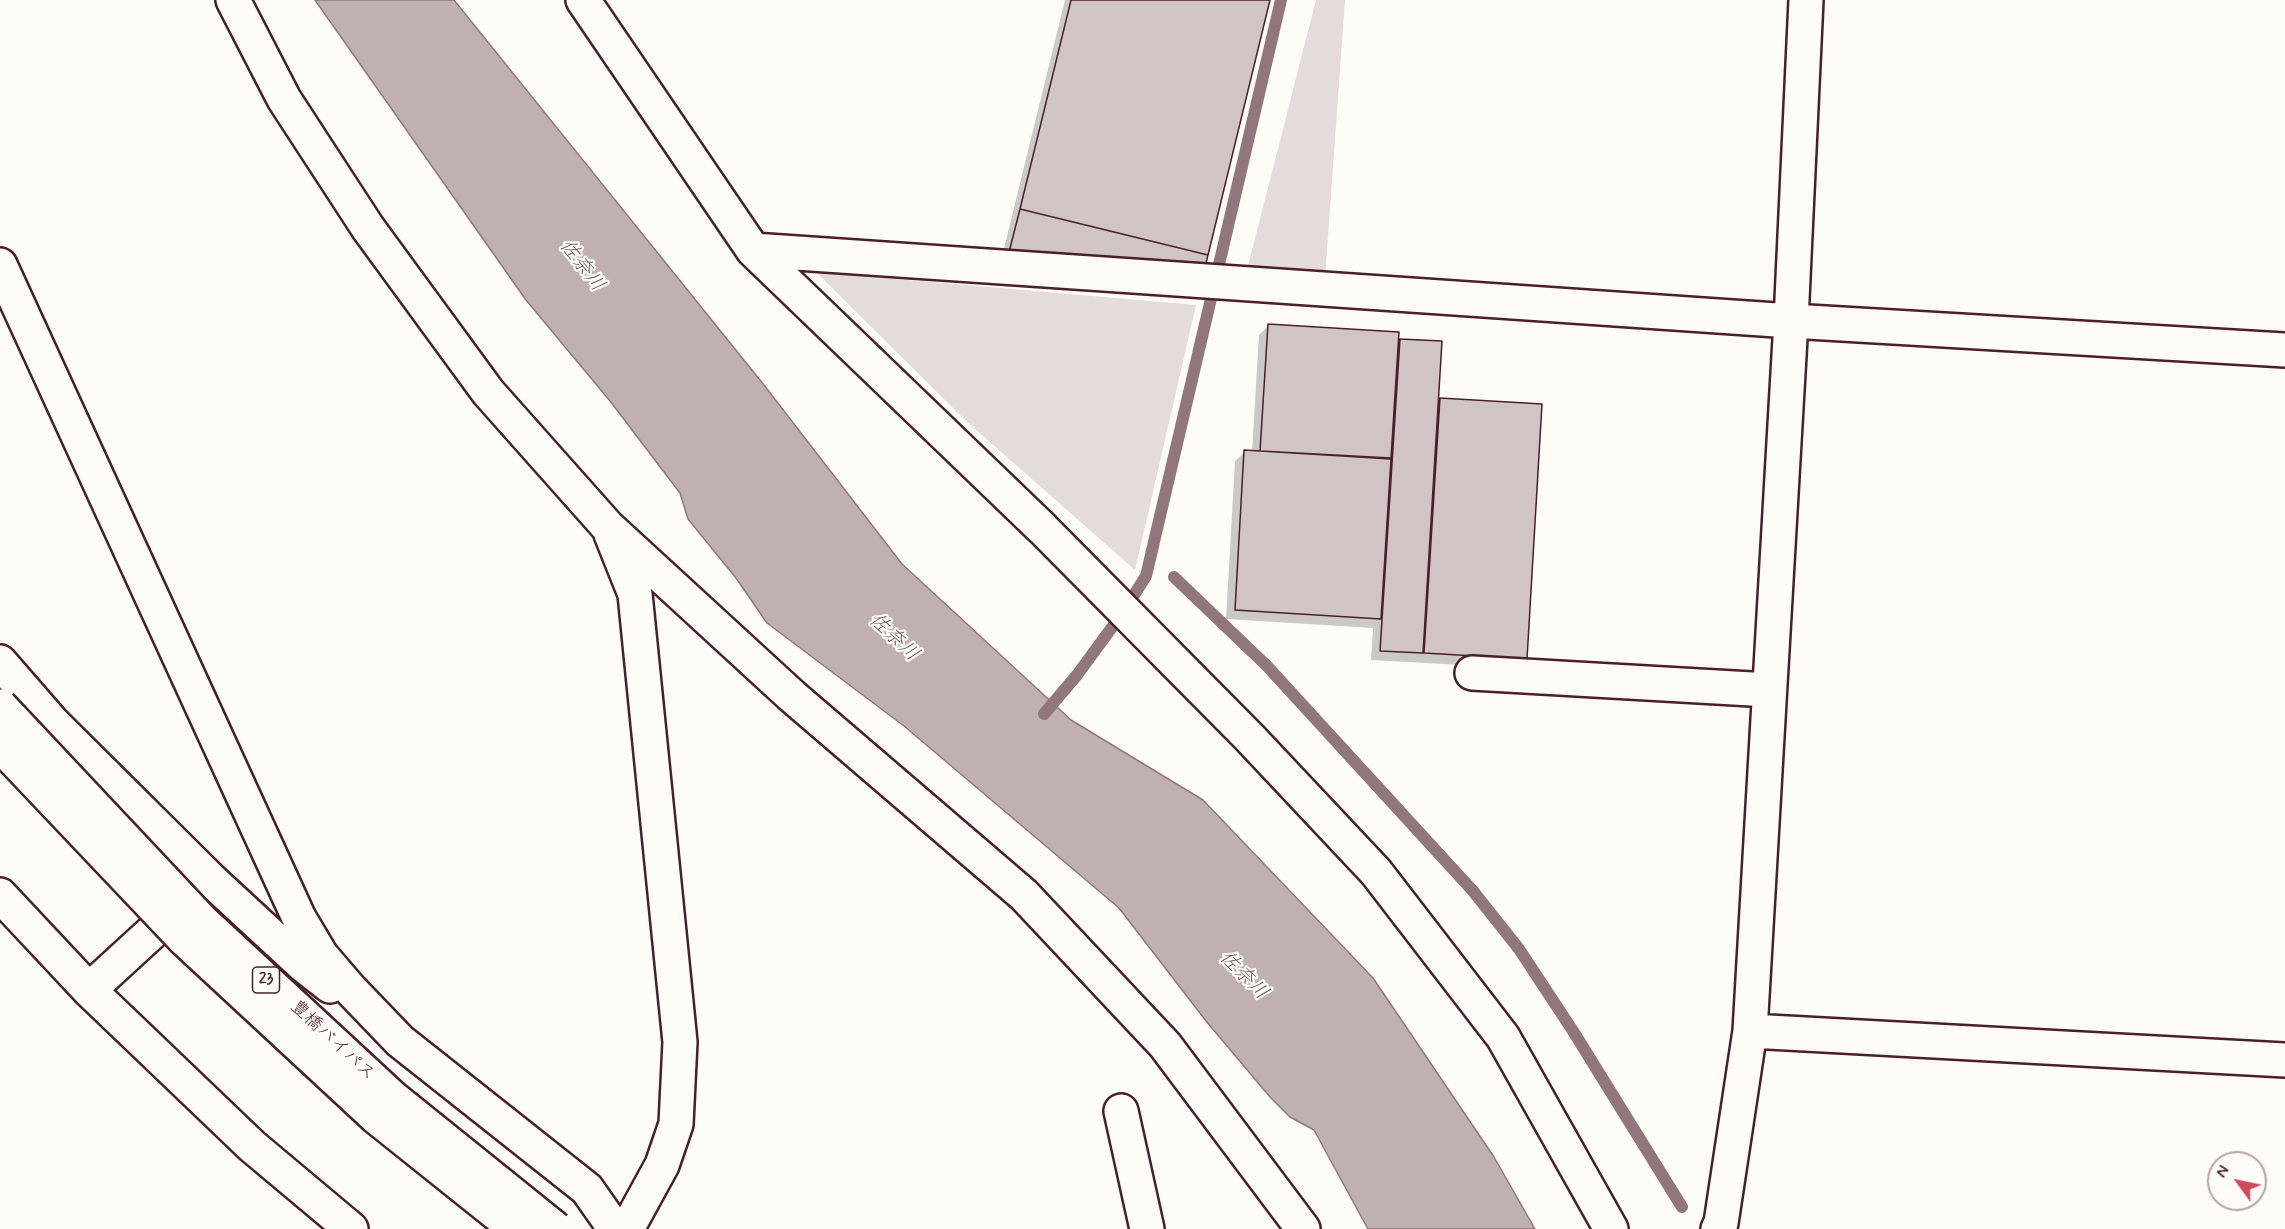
<!DOCTYPE html>
<meta charset="utf-8">
<style>
body{margin:0}
#map{position:relative;width:2285px;height:1229px;overflow:hidden;background:#fdfcf7;font-family:Mynerve,sans-serif}
canvas{display:block}
.north{position:absolute;left:2207px;top:1151px;width:60px;height:60px;box-sizing:border-box;background:#fdfcf7;border:2px solid #b5a4a5;border-radius:50%;rotate:303deg;font-size:16px;font-weight:700;line-height:24px;text-align:center;color:#4a1f2b}
.north::after{content:'';display:block;margin:auto;width:21px;height:27px;background:#d1495b;clip-path:polygon(50% 0,100% 100%,50% 72%,0 100%)}
</style>
<div id="map">
<canvas width="2285" height="1229"></canvas>
<div class="north">N</div>
</div>
<script>
const context = document.querySelector('canvas').getContext('2d');
context.lineJoin = 'round';
function fill(path, color) { context.fillStyle = color; context.fill(path, 'evenodd'); }
const shape = rows => new Path2D(rows.map(r => 'M' + r).join(''));
function strokePath(path, color, width, dash) { context.strokeStyle = color; context.lineWidth = width; context.lineCap = dash ? 'butt' : 'round'; context.setLineDash(dash || []); context.stroke(path); }
function write(font, color, halo, rows, align = 'center') {
  context.font = font + ' Mynerve,"Klee One",sans-serif'; context.lineWidth = 4.5; context.setLineDash([]); context.textBaseline = 'middle'; context.strokeStyle = halo; context.fillStyle = color; for (const [text, x, y, turn = 0] of rows) {
    context.save(); context.translate(x, y); context.rotate((+turn || 0) * Math.PI / 180); context.textAlign = isNaN(turn) ? turn : align; if (halo) context.strokeText(text, 0, 0); context.fillText(text, 0, 0); context.restore();
  }
}
fill(shape([
 [1316,0,1345,0,1325,277,1247,270],
 [816,272,1196,305,1135,570,966,421]
]), '#e3dcda');
const water = shape([
 [315,0,454,0,764,385,902,564,1071,720,1203,800,1373,978,1494,1157,1535,1229,1368,1229,1314,1130,1290,1117,1270,1097,1206,1021,1119,908,904,726,767,623,736,578,688,519,680,493,610,401,526,300,315,0]
]);
fill(water, '#c0b1b1');
strokePath(water, '#91777b', 1.5);
fill(shape([
 [1065,0,1269,0,999,269],
 [1268,326,1397,340,1441,342,1437,403,1441,399,1525,659,1516,668,1371,660,1373,628,1226,619,1235,461,1245,452,1252,452,1259,335]
]), '#0003');
strokePath(shape([
 [1174,577,1267,666,1473,891,1519,949,1573,1031,1682,1207],
 [1044,714,1077,675,1124,611,1146,576,1281,0]
]), '#91777b', 12);
const building = shape([
 [1071,0,1270,0,1208,255,1020,209,1071,0],
 [1020,209,1208,255,1203,275,1007,260,1020,209],
 [1268,324,1399,332,1391,458,1260,451,1268,324],
 [1400,339,1442,341,1423,653,1380,651,1400,339],
 [1440,398,1542,404,1527,659,1424,653,1440,398],
 [1244,450,1391,459,1381,619,1235,610,1244,450]
]);
fill(building, '#d0c5c4');
strokePath(building, '#4a1f2b', 1.5);
const minor = shape([
 [233,0,284,99,368,228,488,392,608,527,792,696,1024,895,1165,1045,1303,1229],
 [583,0,753,250,1043,529,1250,738,1376,872,1503,1037,1611,1229],
 [753,250,1791,321,2285,350],
 [0,265,299,918,321,955,351,990,400,1041,587,1189,615,1229],
 [611,534,635,594,680,1042,676,1124,662,1165,627,1229],
 [0,662,53,723,210,879,302,964,330,986],
 [1472,673,1769,690],
 [0,895,89,990,186,901],
 [89,990,252,1146,351,1229],
 [1750,1031,2285,1060],
 [1121,1111,1147,1229],
 [1718,1229,1721,1223,1750,1031,1791,321,1806,0]
]);
strokePath(minor, '#4a1f2b', 38);
strokePath(minor, '#fdfcf7', 33);
const trunkBridge = shape([
 [0,706,202,921,392,1097,556,1229],
 [0,745,184,939,376,1117,516,1229]
]);
strokePath(trunkBridge, '#4a1f2b', 38, []);
strokePath(trunkBridge, '#fdfcf7', 33);
for (const [x, y, w] of [
 [266,980,27]
]) { const box = new Path2D(); box.roundRect(x - w / 2, y - 13, w, 26, 4.5); context.fillStyle = '#fdfcf7'; context.fill(box); strokePath(box, '#4a1f2b', 1.5); }
write('bold 16px', '#4a1f2b', null, [
 ["23",266,980]
]);
write('18px', '#4a1f2b', '#fdfcf7', [
 ["豊橋バイパス",332,1041,43]
]);
write('italic 20px', '#73525a', '#fdfcf7', [
 ["佐奈川",581,266,52],
 ["佐奈川",893,638,43],
 ["佐奈川",1243,976,45]
]);
</script>
